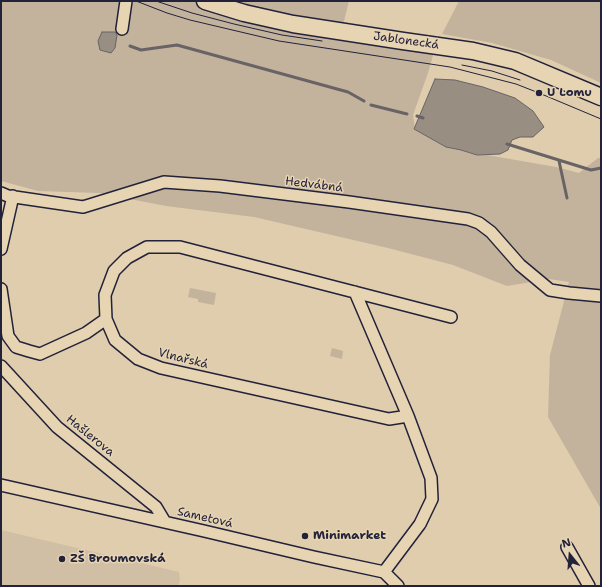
<!DOCTYPE html>
<meta charset="utf-8">
<style>
body{margin:0}
#map{position:relative;width:602px;height:587px;overflow:hidden;background:#dfcdad;font-family:"Shantell Sans",sans-serif}
canvas{display:block}
.frame{position:absolute;inset:0;border:2px solid #22223b;pointer-events:none}
.north{position:absolute;left:550px;top:535px;width:40px;height:40px;-webkit-text-stroke:3px #e7d4b2;paint-order:stroke;rotate:343deg;font-size:11px;font-weight:700;line-height:16px;text-align:center;color:#22223b}
.north::after{content:'';display:block;margin:auto;width:14px;height:18px;background:#22223b;clip-path:polygon(50% 0,100% 100%,50% 72%,0 100%)}
</style>
<div id="map">
<canvas width="602" height="587"></canvas>
<div class="frame"></div>
<div class="north">N</div>
</div>
<script>
const context = document.querySelector('canvas').getContext('2d');
context.lineJoin = 'round';
function fill(path, color) { context.fillStyle = color; context.fill(path, 'evenodd'); }
const shape = rows => new Path2D(rows.map(r => 'M' + r).join(''));
function strokePath(path, color, width, dash) { context.strokeStyle = color; context.lineWidth = width; context.lineCap = dash ? 'butt' : 'round'; context.setLineDash(dash || []); context.stroke(path); }
function write(font, color, halo, rows, align = 'center') {
  context.font = font + ' "Shantell Sans",sans-serif'; context.lineWidth = 3; context.setLineDash([]); context.textBaseline = 'middle'; context.strokeStyle = halo; context.fillStyle = color; for (const [text, x, y, turn = 0] of rows) {
    context.save(); context.translate(x, y); context.rotate((+turn || 0) * Math.PI / 180); context.textAlign = isNaN(turn) ? turn : align; if (halo) context.strokeText(text, 0, 0); context.fillText(text, 0, 0); context.restore();
  }
}
fill(shape([
 [1,530,179,572,180,580,178,586,1,586]
]), '#d0bfa4');
fill(shape([
 [1,1,349,1,343,25,391,33,438,37,428,73,413,115,415,129,446,147,461,150,477,155,487,155,556,167,579,173,598,158,601,158,601,509,548,417,550,355,569,282,549,279,507,286,453,265,388,248,254,217,166,206,99,193,38,191,1,181],
 [459,1,601,1,601,83,551,60,492,43,442,34],
 [190,288,216,293,214,305,198,302,198,299,188,297],
 [332,348,343,351,342,359,330,356]
]), '#c3b39d');
const water = shape([
 [102,32,115,32,117,35,115,48,111,53,100,50,98,41,102,32],
 [435,79,455,80,483,87,515,98,533,111,544,127,533,137,520,137,512,140,508,150,500,154,477,155,461,150,446,147,414,129,435,79]
]);
fill(water, '#998e82');
strokePath(water, '#696366', 1);
strokePath(shape([
 [130,46,141,50,177,45,348,92,364,101],
 [371,105,407,114],
 [417,116,423,118],
 [507,144,591,170,601,168],
 [559,161,567,198]
]), '#696366', 3);
const minor = shape([
 [122,29,126,1],
 [1,193,8,196,83,207,164,182,220,186,349,202,468,219,479,223,491,232,520,265,550,290,569,293,601,296],
 [1,249,13,196],
 [1,289,8,336,16,347,29,351,40,354,86,333,106,319],
 [355,292,408,416,431,478,432,499,420,524,384,572],
 [1,366,57,427,156,507,165,522],
 [408,416,389,419,161,368,138,359,115,340,106,319,105,295,114,271,127,258,147,247,180,247,451,317],
 [1,485,204,531,314,557,384,572,398,586],
 [567,547,589,586]
]);
const secondary = shape([
 [205,1,244,13,293,24,403,41,473,51,515,61,601,97]
]);
strokePath(minor, '#22223b', 14);
strokePath(secondary, '#22223b', 19);
strokePath(minor, '#e7d4b2', 11);
strokePath(secondary, '#e7d4b2', 16);
strokePath(shape([
 [136,1,167,13,190,20,279,41,450,67,516,84,539,93,601,119],
 [156,1,192,13,234,24,282,35,322,41],
 [462,65,492,71,520,80]
]), '#22223b', 1);
for (const [x, y, r, color] of [
 [539,93,4,"#22223b"],
 [305,536,4,"#22223b"],
 [62,559,4,"#22223b"]
]) { const dot = new Path2D(); dot.arc(x, y, r, 0, 2 * Math.PI); context.fillStyle = color; context.fill(dot); strokePath(dot, '#e7d4b2', 1.5); }
write('12px', '#22223b', '#e7d4b2', [
 ["Jablonecká",406,41,8],
 ["Hedvábná",314,185,7],
 ["Vlnařská",183,359,14],
 ["Hašlerova",90,436,39],
 ["Sametová",205,518,13]
]);
write('bold 12px', '#22223b', '#e7d4b2', [
 ["U Lomu",547,93],
 ["Minimarket",313,536],
 ["ZŠ Broumovská",70,559]
], 'left');
</script>
